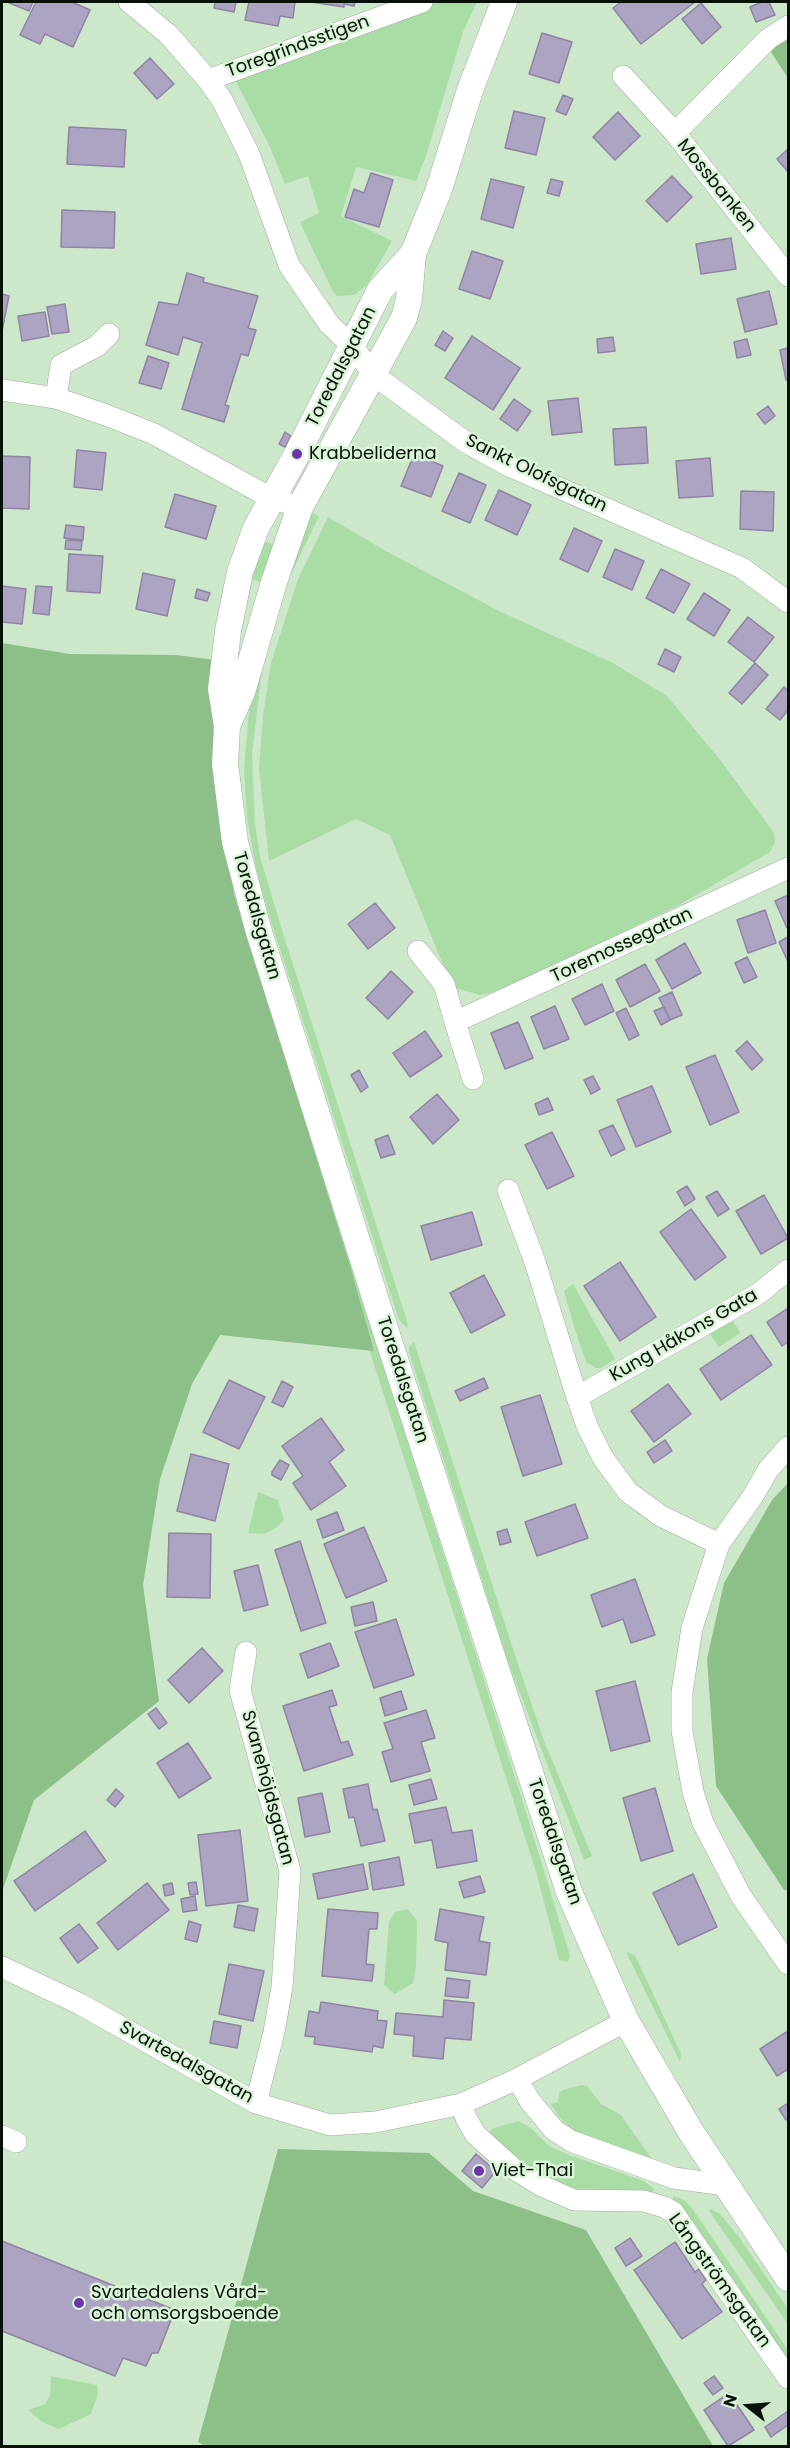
<!DOCTYPE html>
<meta charset="utf-8">
<style>
body{margin:0}
#map{position:relative;width:790px;height:2448px;overflow:hidden;background:#cde7cb;font-family:Poppins,sans-serif}
canvas{display:block}
.frame{position:absolute;inset:0;border:3px solid #081107;pointer-events:none}
.north{position:absolute;left:718px;top:2376px;width:60px;height:60px;-webkit-text-stroke:4px #daf5d8;paint-order:stroke;rotate:287deg;font-size:16px;font-weight:700;line-height:24px;text-align:center;color:#081107}
.north::after{content:'';display:block;margin:auto;width:21px;height:27px;background:#081107;clip-path:polygon(50% 0,100% 100%,50% 72%,0 100%)}
</style>
<div id="map">
<canvas width="790" height="2448"></canvas>
<div class="frame"></div>
<div class="north">N</div>
</div>
<script>
const context = document.querySelector('canvas').getContext('2d');
context.lineJoin = 'round';
function fill(path, color) { context.fillStyle = color; context.fill(path, 'evenodd'); }
const shape = rows => new Path2D(rows.map(r => 'M' + r).join(''));
function strokePath(path, color, width, dash) { context.strokeStyle = color; context.lineWidth = width; context.lineCap = dash ? 'butt' : 'round'; context.setLineDash(dash || []); context.stroke(path); }
function write(font, color, halo, rows, align = 'center') {
  context.font = font + ' Poppins,sans-serif'; context.lineWidth = 5; context.setLineDash([]); context.textBaseline = 'middle'; context.strokeStyle = halo; context.fillStyle = color; for (const [text, x, y, turn = 0] of rows) {
    context.save(); context.translate(x, y); context.rotate((+turn || 0) * Math.PI / 180); context.textAlign = isNaN(turn) ? turn : align; if (halo) context.strokeText(text, 0, 0); context.fillText(text, 0, 0); context.restore();
  }
}
fill(shape([
 [437,2,477,2,463,32,426,156,416,181,356,167,341,216,392,241,367,285,354,295,337,296,332,290,300,222,319,213,308,176,285,184,269,145,235,80],
 [307,510,319,516,283,591,264,654,252,755,255,824,260,857,283,933,408,1324,407,1328,399,1320,268,912,256,868,247,818,244,769,251,688],
 [328,517,386,551,499,611,613,663,667,696,721,761,774,833,775,842,770,852,679,905,502,990,481,995,458,989,448,977,390,835,356,819,269,861,259,768,263,715,271,663,298,579],
 [262,542,267,542,275,546,261,582,259,582,251,578],
 [239,914,522,1799,570,1956,568,1962,559,1960,558,1956,537,1875,349,1286],
 [573,1284,615,1359,601,1368,596,1368,586,1362,576,1333,564,1291],
 [732,1319,740,1333,719,1347,710,1334],
 [414,1342,516,1658,544,1741,592,1856,584,1860,508,1662,409,1352,409,1347],
 [258,1492,278,1500,284,1520,276,1528,264,1534,248,1533],
 [408,1909,417,1920,416,1967,413,1983,395,1994,384,1985,389,1922,395,1912],
 [626,1952,635,1955,681,2054,680,2062],
 [581,2085,587,2086,601,2104,621,2115,654,2162,574,2132,560,2118,551,2104,558,2102,559,2093,563,2090],
 [518,2121,531,2128,549,2146,569,2155,644,2181,655,2189,652,2193,577,2191,539,2176,501,2147,490,2133,491,2129],
 [674,2196,684,2200,692,2208,788,2350,788,2363,671,2202],
 [711,2209,720,2214,739,2237,788,2309,788,2324,709,2211],
 [51,2376,97,2385,98,2394,91,2414,59,2429,42,2422,28,2410,45,2404,50,2395]
]), '#aadda6');
fill(shape([
 [788,40,788,78,769,49],
 [2,643,70,654,176,655,216,660,213,722,221,808,234,894,350,1266,374,1351,220,1335,192,1384,160,1479,143,1585,159,1701,34,1800,2,1892],
 [788,1483,788,1890,784,1890,716,1786,707,1659,724,1583,772,1500],
 [278,2149,429,2153,473,2191,586,2230,713,2446,205,2446,198,2442]
]), '#8cc088');
const building = shape([
 [7,2,33,2,29,11,7,2],
 [36,2,72,2,90,10,73,47,45,34,40,44,20,35,36,2],
 [215,2,236,2,234,12,214,8,215,2],
 [249,2,295,2,293,18,280,16,278,26,245,20,249,2],
 [311,2,355,2,354,6,344,4,344,7,311,2],
 [621,2,695,2,641,44,613,8,621,2],
 [762,2,769,2,775,15,756,22,750,7,762,2],
 [701,3,721,27,702,44,682,19,701,3],
 [542,33,572,42,559,83,529,74,542,33],
 [150,58,174,84,157,99,134,73,150,58],
 [563,95,573,99,566,115,556,111,563,95],
 [514,111,545,118,536,155,505,148,514,111],
 [618,112,640,136,615,160,593,137,618,112],
 [69,127,126,130,124,167,67,164,69,127],
 [788,149,788,172,777,159,788,149],
 [371,173,393,180,379,227,345,217,354,189,364,193,371,173],
 [672,176,692,197,667,222,646,201,672,176],
 [491,179,524,187,513,228,481,219,491,179],
 [551,179,563,182,559,196,547,193,551,179],
 [62,210,115,212,114,248,61,247,62,210],
 [731,238,736,269,701,274,696,244,731,238],
 [472,251,503,261,490,299,459,289,472,251],
 [187,273,204,278,203,282,258,296,248,328,256,330,248,356,241,354,225,405,229,406,224,422,182,409,202,343,183,337,178,355,146,345,159,302,178,305,187,273],
 [769,291,777,324,745,332,737,299,769,291],
 [2,294,9,296,2,331,2,294],
 [65,304,69,332,52,334,47,307,65,304],
 [45,312,49,336,22,341,18,316,45,312],
 [443,331,453,338,445,351,435,345,443,331],
 [472,336,520,368,493,410,445,378,472,336],
 [613,337,615,351,598,353,597,339,613,337],
 [747,339,751,355,737,358,734,342,747,339],
 [788,348,788,380,786,380,780,350,788,348],
 [148,356,169,363,161,389,139,383,148,356],
 [578,398,582,432,552,435,548,401,578,398],
 [514,399,531,411,517,431,500,419,514,399],
 [768,406,775,416,765,424,757,414,768,406],
 [646,427,648,463,615,465,613,429,646,427],
 [285,432,291,436,285,447,279,444,285,432],
 [77,450,106,453,102,490,74,487,77,450],
 [414,454,443,466,431,497,401,486,414,454],
 [2,456,30,457,29,509,2,508,2,456],
 [710,458,713,496,679,498,676,461,710,458],
 [459,473,486,485,470,523,442,511,459,473],
 [499,490,531,505,517,535,485,520,499,490],
 [741,491,774,492,773,531,740,529,741,491],
 [175,494,216,506,206,539,165,527,175,494],
 [66,525,84,527,83,540,64,538,66,525],
 [574,528,602,541,588,572,560,559,574,528],
 [66,540,82,541,81,550,65,549,66,540],
 [615,549,644,561,632,590,603,577,615,549],
 [69,554,103,556,100,593,67,591,69,554],
 [661,569,690,584,674,613,646,598,661,569],
 [143,573,175,580,167,616,136,609,143,573],
 [2,586,26,589,22,624,2,622,2,586],
 [36,586,52,587,49,615,33,613,36,586],
 [197,589,210,593,207,601,195,598,197,589],
 [704,593,730,610,714,636,687,619,704,593],
 [748,617,774,637,754,662,728,642,748,617],
 [665,649,681,657,674,672,658,664,665,649],
 [755,663,768,675,742,704,729,693,755,663],
 [784,687,788,691,788,710,780,720,766,709,784,687],
 [788,895,788,927,787,928,775,901,788,895],
 [375,903,395,928,368,949,348,924,375,903],
 [765,910,776,943,748,953,737,920,765,910],
 [788,937,788,962,779,942,788,937],
 [685,943,701,973,672,989,656,960,685,943],
 [747,957,757,977,744,983,735,963,747,957],
 [645,964,660,991,630,1007,616,980,645,964],
 [391,971,413,992,388,1019,366,998,391,971],
 [602,984,614,1011,585,1025,572,999,602,984],
 [672,992,682,1015,670,1020,659,998,672,992],
 [555,1006,569,1039,544,1049,531,1017,555,1006],
 [664,1007,670,1020,661,1025,654,1011,664,1007],
 [626,1008,639,1035,629,1040,616,1013,626,1008],
 [518,1022,533,1058,505,1069,491,1033,518,1022],
 [425,1031,442,1056,410,1077,393,1053,425,1031],
 [747,1041,763,1060,752,1070,736,1051,747,1041],
 [715,1055,739,1112,710,1125,686,1067,715,1055],
 [359,1070,368,1087,361,1092,351,1075,359,1070],
 [593,1076,600,1089,591,1094,584,1080,593,1076],
 [652,1086,671,1132,636,1147,617,1100,652,1086],
 [437,1094,459,1120,433,1144,410,1117,437,1094],
 [548,1098,553,1110,539,1115,535,1104,548,1098],
 [613,1125,625,1149,611,1156,599,1131,613,1125],
 [552,1132,574,1176,547,1189,525,1145,552,1132],
 [388,1135,395,1154,381,1158,375,1140,388,1135],
 [687,1186,695,1199,685,1206,677,1192,687,1186],
 [717,1191,729,1209,718,1216,706,1197,717,1191],
 [764,1195,788,1238,761,1254,736,1211,764,1195],
 [691,1209,726,1257,695,1280,660,1232,691,1209],
 [472,1212,482,1245,431,1260,421,1226,472,1212],
 [620,1262,656,1317,620,1341,584,1286,620,1262],
 [484,1275,505,1315,471,1333,450,1293,484,1275],
 [788,1308,788,1342,782,1346,767,1322,788,1308],
 [751,1335,772,1365,721,1400,700,1369,751,1335],
 [484,1378,488,1388,460,1401,455,1391,484,1378],
 [229,1380,265,1397,239,1449,203,1432,229,1380],
 [282,1381,293,1387,283,1407,272,1402,282,1381],
 [668,1384,691,1414,654,1442,631,1411,668,1384],
 [540,1395,562,1464,523,1476,501,1407,540,1395],
 [321,1418,344,1450,329,1462,346,1486,311,1510,293,1483,303,1476,282,1446,321,1418],
 [665,1440,672,1451,654,1463,647,1452,665,1440],
 [191,1454,229,1464,215,1521,177,1511,191,1454],
 [280,1460,289,1465,281,1480,272,1475,272,1472,280,1460],
 [575,1504,588,1538,537,1556,525,1522,575,1504],
 [337,1512,344,1530,323,1538,317,1520,337,1512],
 [364,1527,387,1581,346,1598,324,1544,364,1527],
 [507,1529,511,1542,500,1545,497,1532,507,1529],
 [169,1533,211,1534,210,1598,167,1597,169,1533],
 [300,1541,326,1623,301,1631,275,1550,300,1541],
 [258,1565,268,1605,244,1611,234,1571,258,1565],
 [635,1579,655,1635,631,1643,623,1619,602,1627,591,1595,635,1579],
 [373,1602,377,1621,355,1626,351,1607,373,1602],
 [396,1619,414,1675,374,1688,355,1632,396,1619],
 [330,1643,339,1666,308,1678,300,1654,330,1643],
 [202,1648,223,1671,189,1703,168,1680,202,1648],
 [635,1681,650,1741,611,1751,596,1691,635,1681],
 [332,1690,337,1705,329,1707,341,1743,348,1741,353,1755,304,1771,283,1706,332,1690],
 [401,1691,407,1709,385,1716,380,1698,401,1691],
 [156,1708,167,1723,159,1729,148,1714,156,1708],
 [426,1710,435,1738,421,1742,430,1771,391,1782,382,1752,393,1749,384,1723,426,1710],
 [188,1743,211,1778,179,1798,157,1763,188,1743],
 [431,1779,437,1799,414,1805,409,1785,431,1779],
 [368,1784,373,1810,377,1809,385,1841,361,1846,354,1817,349,1818,343,1789,368,1784],
 [655,1788,673,1851,641,1861,623,1798,655,1788],
 [116,1789,124,1796,115,1807,107,1800,116,1789],
 [322,1793,330,1832,305,1837,298,1798,322,1793],
 [446,1807,452,1833,472,1830,477,1861,437,1868,432,1840,415,1843,409,1814,446,1807],
 [240,1830,248,1901,206,1906,198,1835,240,1830],
 [85,1831,106,1861,35,1911,14,1881,85,1831],
 [399,1857,404,1885,373,1890,369,1863,399,1857],
 [363,1864,368,1889,318,1899,313,1874,363,1864],
 [693,1874,717,1927,678,1945,653,1893,693,1874],
 [480,1876,485,1892,464,1898,459,1882,480,1876],
 [196,1882,198,1894,190,1895,188,1883,196,1882],
 [147,1883,169,1910,118,1950,97,1923,147,1883],
 [172,1883,174,1894,165,1896,163,1885,172,1883],
 [195,1896,197,1910,183,1912,181,1899,195,1896],
 [238,1905,258,1909,254,1931,234,1927,238,1905],
 [328,1909,378,1913,377,1929,369,1929,366,1964,374,1965,372,1981,322,1976,328,1909],
 [440,1909,484,1917,479,1941,490,1943,486,1975,445,1970,448,1943,435,1940,440,1909],
 [189,1921,201,1925,197,1942,185,1939,189,1921],
 [79,1924,98,1948,78,1963,60,1938,79,1924],
 [229,1964,264,1971,253,2021,219,2014,229,1964],
 [447,1978,470,1981,468,1998,445,1996,447,1978],
 [444,2000,474,2003,471,2040,445,2038,443,2059,413,2056,414,2036,394,2034,396,2013,443,2017,444,2000],
 [321,2002,378,2011,377,2020,387,2021,383,2048,373,2046,372,2052,314,2044,315,2037,305,2036,309,2011,319,2013,321,2002],
 [214,2021,241,2026,237,2048,210,2043,214,2021],
 [788,2031,788,2069,777,2076,760,2049,788,2031],
 [788,2103,788,2119,786,2120,779,2109,788,2103],
 [476,2154,496,2171,482,2188,462,2171,476,2154],
 [630,2238,642,2256,626,2266,615,2248,630,2238],
 [2,2241,175,2310,158,2353,152,2353,146,2366,123,2358,115,2376,2,2331,2,2241],
 [675,2242,695,2272,699,2269,706,2280,702,2284,722,2312,682,2339,634,2270,675,2242],
 [714,2376,723,2388,713,2395,704,2383,714,2376],
 [729,2393,754,2430,728,2446,704,2410,729,2393],
 [788,2411,788,2425,771,2437,765,2427,788,2411]
]);
fill(building, '#ada3c2');
strokePath(building, '#8f84a3', 1.5);
const minor = shape([
 [129,2,169,35,208,80,222,100,249,154,289,265,329,324,353,347,374,375,464,441,509,466,742,568,788,602],
 [788,26,768,39,675,133,788,276],
 [623,76,675,133],
 [208,80,422,2],
 [2,390,56,398,106,415,154,434,271,498,300,507],
 [56,398,61,365,97,346,109,334],
 [418,951,444,984,455,1022,788,868],
 [455,1022,473,1079],
 [508,1190,535,1262,575,1391,587,1426,603,1458,628,1492,661,1516,719,1544],
 [577,1397,758,1294,788,1270],
 [788,1447,768,1470,753,1496,719,1544,692,1628,682,1692,682,1731,693,1792,703,1823,741,1896,788,1964],
 [246,1652,240,1690,290,1871,282,1987,274,2032,256,2103],
 [2,1967,80,2004,256,2103,330,2125,376,2122,461,2104,517,2079,626,2021],
 [517,2079,530,2101,554,2130,571,2141,674,2178,726,2185],
 [461,2104,466,2118,475,2134,514,2169,542,2186,574,2200,644,2201,664,2207,673,2212,788,2378],
 [2,2136,16,2142]
]);
const tertiary = shape([
 [413,254,380,290,297,454,256,528,240,572,228,631,221,689,227,726,225,764,235,842,258,929,386,1332,569,1892,626,2021,691,2132,788,2278],
 [227,726,242,692,274,582,300,507,404,318,409,299,413,254,438,192,470,90,504,2]
]);
strokePath(minor, '#98b196', 22);
strokePath(tertiary, '#98b196', 27);
strokePath(minor, '#fff', 21);
strokePath(tertiary, '#fff', 26);
for (const [x, y, r, color] of [
 [297,454,6,"#6c35ac"],
 [479,2171,6,"#6c35ac"],
 [79,2303,6,"#6c35ac"]
]) { const dot = new Path2D(); dot.arc(x, y, r, 0, 2 * Math.PI); context.fillStyle = color; context.fill(dot); strokePath(dot, '#daf5d8', 2); }
write('18px', '#081107', '#daf5d8', [
 ["Toregrindsstigen",298,47,-20],
 ["Mossbanken",716,186,51],
 ["Toredalsgatan",342,367,-63],
 ["Sankt Olofsgatan",536,474,26],
 ["Toredalsgatan",256,916,74],
 ["Toremossegatan",622,946,-25],
 ["Kung Håkons Gata",684,1336,-30],
 ["Toredalsgatan",402,1380,72],
 ["Svanehöjdsgatan",267,1788,75],
 ["Toredalsgatan",554,1842,71],
 ["Svartedalsgatan",186,2063,29],
 ["Långströmsgatan",719,2281,54]
]);
write('18px', '#081107', '#daf5d8', [
 ["Krabbeliderna",309,454],
 ["Viet-Thai",491,2171],
 ["Svartedalens Vård-",91,2293],
 ["och omsorgsboende",91,2314]
], 'left');
</script>
